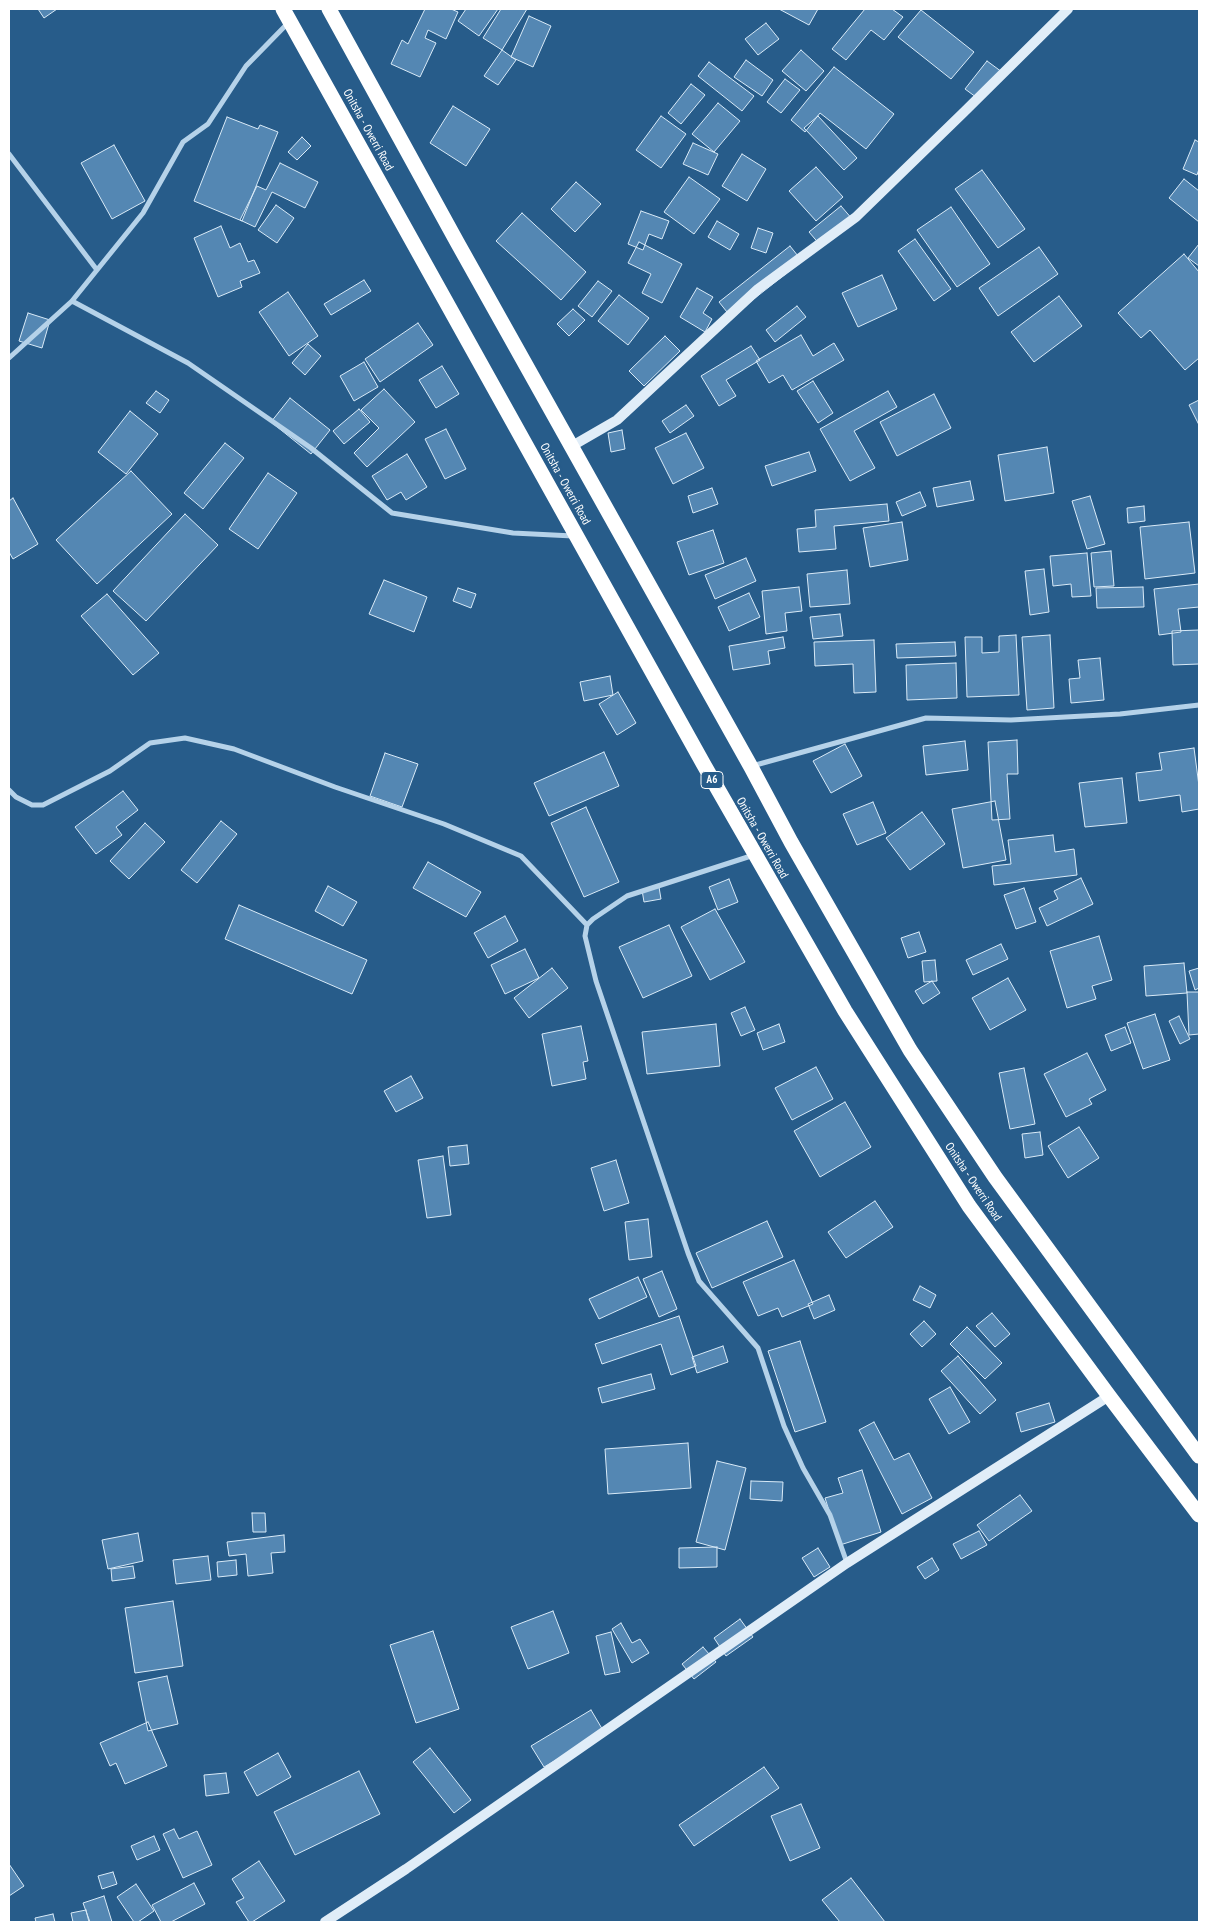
<!DOCTYPE html>
<style>
body{margin:0}
#map{position:relative;width:1208px;height:1931px;overflow:hidden;background:#275c8a;font-family:"PT Sans Narrow",sans-serif}
canvas{display:block}
.frame{position:absolute;inset:0;border:10px solid #fff;pointer-events:none}
</style>
<div id="map">
<canvas width="1208" height="1931"></canvas>
<div class="frame"></div>
</div>
<script>
const context = document.querySelector('canvas').getContext('2d');
context.lineJoin = 'round';
function fill(path, color) { context.fillStyle = color; context.fill(path, 'evenodd'); }
const shape = rows => new Path2D(rows.map(r => 'M' + r).join(''));
function strokePath(path, color, width, dash) { context.strokeStyle = color; context.lineWidth = width; context.lineCap = dash ? 'butt' : 'round'; context.setLineDash(dash || []); context.stroke(path); }
function write(font, color, halo, rows, align = 'center') {
  context.font = font + ' "PT Sans Narrow",sans-serif'; context.lineWidth = 5; context.setLineDash([]); context.textBaseline = 'middle'; context.strokeStyle = halo; context.fillStyle = color; for (const [text, x, y, turn = 0] of rows) {
    context.save(); context.translate(x, y); context.rotate((+turn || 0) * Math.PI / 180); context.textAlign = isNaN(turn) ? turn : align; if (halo) context.strokeText(text, 0, 0); context.fillText(text, 0, 0); context.restore();
  }
}
const building = shape([
 [38,9,57,9,44,18,38,9],
 [425,9,451,9,458,12,446,39,428,30,425,38,436,43,420,77,391,64,402,40,408,44,425,9],
 [466,9,498,9,479,36,458,21,466,9],
 [501,9,527,9,502,50,483,38,501,9],
 [779,9,818,9,809,25,779,9],
 [865,9,892,9,903,17,884,40,871,30,846,60,832,49,865,9],
 [921,10,974,52,951,79,898,37,921,10],
 [529,16,551,26,533,67,511,57,529,16],
 [766,23,779,39,758,55,745,39,766,23],
 [502,50,516,60,498,85,484,76,502,50],
 [801,50,824,71,806,91,782,71,801,50],
 [746,60,773,80,762,96,734,77,746,60],
 [987,61,1002,72,980,100,965,89,987,61],
 [709,62,754,96,742,111,698,76,709,62],
 [834,67,894,114,866,149,820,113,805,132,791,120,834,67],
 [785,79,800,90,781,113,767,102,785,79],
 [691,84,705,95,681,124,668,113,691,84],
 [718,103,740,121,714,152,692,134,718,103],
 [453,106,490,129,466,166,430,143,453,106],
 [661,116,686,134,661,168,636,150,661,116],
 [818,116,857,158,844,170,804,128,818,116],
 [227,117,258,129,260,125,278,132,242,221,194,201,227,117],
 [302,137,311,146,297,160,288,152,302,137],
 [1195,140,1199,142,1199,169,1197,175,1183,169,1195,140],
 [693,143,718,154,708,175,683,164,693,143],
 [114,145,145,201,112,219,81,163,114,145],
 [742,154,766,169,747,201,722,186,742,154],
 [280,163,318,182,305,208,272,192,255,227,240,220,257,186,266,190,280,163],
 [816,167,843,197,816,221,789,191,816,167],
 [982,170,1025,229,998,248,955,189,982,170],
 [689,177,720,199,694,234,664,212,689,177],
 [1184,179,1199,191,1199,222,1169,198,1184,179],
 [576,182,601,204,575,232,551,209,576,182],
 [276,205,294,218,277,243,258,230,276,205],
 [841,206,853,220,821,246,809,232,841,206],
 [951,207,990,264,957,287,917,230,951,207],
 [641,211,669,221,662,239,649,234,643,250,628,244,641,211],
 [522,213,586,272,561,300,496,241,522,213],
 [717,221,739,234,730,250,708,237,717,221],
 [221,226,230,248,240,243,248,262,254,260,260,273,240,281,242,287,218,297,194,238,221,226],
 [758,228,773,233,766,253,751,248,758,228],
 [915,239,951,289,934,301,898,251,915,239],
 [639,242,682,264,662,303,642,293,651,274,628,263,639,242],
 [1199,244,1199,266,1188,258,1199,244],
 [790,246,802,261,731,317,719,302,790,246],
 [1039,247,1058,274,998,316,979,288,1039,247],
 [1184,254,1199,272,1199,358,1185,370,1150,330,1141,338,1118,313,1184,254],
 [882,275,897,309,858,327,842,293,882,275],
 [364,280,371,291,331,315,324,304,364,280],
 [598,281,612,291,592,317,578,306,598,281],
 [697,288,713,297,703,313,712,319,705,332,680,317,697,288],
 [288,292,318,336,289,356,259,312,288,292],
 [619,295,649,318,628,345,598,321,619,295],
 [1059,296,1082,326,1034,362,1011,332,1059,296],
 [797,306,806,317,775,342,766,330,797,306],
 [573,309,585,320,569,336,557,324,573,309],
 [28,313,50,320,42,348,19,341,28,313],
 [418,323,433,345,380,382,365,359,418,323],
 [801,335,813,356,834,343,844,360,792,390,783,375,769,383,756,361,801,335],
 [665,336,680,351,644,386,629,371,665,336],
 [308,344,321,356,305,375,292,363,308,344],
 [751,346,760,360,726,380,736,396,719,406,701,376,751,346],
 [364,362,378,387,354,401,340,376,364,362],
 [442,366,459,394,436,408,419,380,442,366],
 [813,381,833,413,818,423,797,391,813,381],
 [384,389,415,422,367,467,354,453,379,428,361,410,384,389],
 [156,391,169,400,160,413,146,403,156,391],
 [888,391,897,407,854,431,875,468,850,481,820,429,888,391],
 [934,394,951,428,897,456,880,422,934,394],
 [290,398,330,430,311,454,271,422,290,398],
 [1199,400,1199,425,1189,405,1199,400],
 [686,405,694,416,670,433,662,421,686,405],
 [359,409,370,422,344,444,333,431,359,409],
 [130,411,158,434,126,474,98,452,130,411],
 [446,429,466,469,445,479,425,439,446,429],
 [622,430,625,449,611,452,608,433,622,430],
 [686,433,704,468,673,484,655,448,686,433],
 [225,443,244,458,203,509,184,493,225,443],
 [1047,447,1054,493,1005,501,998,455,1047,447],
 [809,452,816,471,772,486,765,466,809,452],
 [407,454,427,487,406,500,401,492,387,500,372,476,407,454],
 [131,471,172,514,97,584,56,540,131,471],
 [268,473,297,493,258,549,229,529,268,473],
 [970,481,974,500,937,507,933,488,970,481],
 [712,488,718,504,693,513,688,496,712,488],
 [920,492,926,506,902,516,896,502,920,492],
 [1090,496,1105,544,1087,549,1072,501,1090,496],
 [13,498,38,544,13,559,9,552,9,501,13,498],
 [887,504,889,521,834,526,836,549,799,552,797,529,816,527,815,510,887,504],
 [1144,506,1145,521,1128,523,1127,508,1144,506],
 [185,514,218,545,146,621,113,591,185,514],
 [902,522,908,560,870,567,863,528,902,522],
 [1189,522,1195,573,1145,579,1140,527,1189,522],
 [713,530,724,563,689,575,677,542,713,530],
 [1111,551,1114,586,1094,587,1091,553,1111,551],
 [1087,553,1091,596,1072,597,1071,584,1053,586,1050,556,1087,553],
 [746,558,756,581,715,599,705,575,746,558],
 [1044,569,1049,612,1030,615,1025,571,1044,569],
 [847,570,850,604,810,607,807,574,847,570],
 [384,580,427,597,414,632,369,614,384,580],
 [1199,584,1199,607,1178,609,1181,632,1159,635,1154,589,1199,584],
 [799,587,802,611,785,613,787,631,766,634,762,591,799,587],
 [1143,587,1144,607,1097,608,1096,588,1143,587],
 [458,588,476,594,471,608,453,601,458,588],
 [749,593,760,617,729,631,718,607,749,593],
 [107,594,159,653,133,675,81,616,107,594],
 [840,614,843,636,813,639,810,617,840,614],
 [1199,630,1199,664,1173,665,1172,631,1199,630],
 [1016,635,1019,695,967,697,965,637,982,637,982,653,999,652,999,636,1016,635],
 [1050,635,1054,708,1027,710,1022,637,1050,635],
 [783,637,785,648,768,651,770,664,733,670,729,646,783,637],
 [874,640,876,692,854,693,853,664,815,666,814,642,874,640],
 [955,642,956,656,897,658,896,644,955,642],
 [1100,658,1104,700,1071,703,1069,679,1080,678,1078,660,1100,658],
 [956,663,957,698,907,700,906,665,956,663],
 [610,676,613,695,584,701,580,682,610,676],
 [618,692,636,723,617,735,599,704,618,692],
 [1017,740,1018,774,1007,774,1010,819,992,820,988,742,1017,740],
 [965,741,968,770,926,775,923,746,965,741],
 [845,744,862,776,831,793,813,761,845,744],
 [1194,748,1199,786,1199,809,1182,812,1180,795,1139,801,1136,773,1162,770,1159,753,1194,748],
 [604,752,619,786,549,816,534,783,604,752],
 [385,753,418,764,402,807,370,796,385,753],
 [1122,778,1127,823,1085,827,1079,783,1122,778],
 [123,791,138,810,116,827,122,835,96,854,75,827,123,791],
 [995,801,1006,860,963,868,952,809,995,801],
 [873,802,886,833,857,845,843,814,873,802],
 [586,807,619,882,584,897,551,823,586,807],
 [922,812,945,844,910,870,886,838,922,812],
 [221,821,237,834,197,883,181,870,221,821],
 [145,823,165,842,129,879,110,861,145,823],
 [1053,835,1055,852,1074,849,1077,875,994,885,992,866,1011,864,1008,840,1053,835],
 [428,862,481,892,466,917,413,888,428,862],
 [1081,878,1093,904,1047,926,1039,908,1058,899,1054,891,1081,878],
 [729,879,738,902,718,910,709,887,729,879],
 [328,886,357,902,343,926,315,911,328,886],
 [659,887,661,899,644,902,642,890,659,887],
 [1024,888,1036,922,1016,929,1004,895,1024,888],
 [239,905,367,960,352,994,225,939,239,905],
 [715,909,745,962,710,980,681,927,715,909],
 [505,916,518,941,488,958,474,933,505,916],
 [669,925,692,976,643,998,619,947,669,925],
 [919,932,926,952,908,958,901,938,919,932],
 [1099,936,1112,980,1092,986,1096,999,1067,1008,1050,951,1099,936],
 [1001,944,1008,959,973,975,966,960,1001,944],
 [525,949,539,978,505,994,491,965,525,949],
 [935,960,937,981,924,982,922,961,935,960],
 [1184,963,1187,993,1146,996,1144,966,1184,963],
 [552,968,568,988,529,1018,514,998,552,968],
 [1199,968,1199,988,1195,990,1189,971,1199,968],
 [1008,978,1026,1010,990,1030,972,998,1008,978],
 [932,981,940,993,923,1004,915,991,932,981],
 [1187,992,1199,992,1199,1034,1189,1035,1187,992],
 [745,1007,755,1030,741,1036,731,1013,745,1007],
 [1155,1014,1170,1060,1143,1069,1127,1023,1155,1014],
 [1179,1016,1190,1039,1180,1044,1169,1021,1179,1016],
 [716,1024,720,1066,647,1074,642,1032,716,1024],
 [779,1024,785,1042,763,1050,757,1033,779,1024],
 [581,1026,588,1061,583,1062,586,1079,552,1086,542,1034,581,1026],
 [1125,1027,1131,1043,1111,1051,1105,1035,1125,1027],
 [1087,1053,1106,1090,1089,1099,1092,1104,1066,1117,1044,1074,1087,1053],
 [816,1067,833,1099,792,1120,775,1088,816,1067],
 [1024,1068,1035,1124,1010,1129,999,1073,1024,1068],
 [411,1076,423,1098,396,1112,384,1091,411,1076],
 [845,1102,871,1147,820,1177,794,1131,845,1102],
 [1079,1127,1099,1158,1068,1178,1048,1146,1079,1127],
 [1040,1132,1043,1155,1025,1158,1022,1134,1040,1132],
 [467,1145,469,1164,450,1166,448,1147,467,1145],
 [443,1156,451,1215,427,1218,418,1160,443,1156],
 [616,1160,629,1203,604,1211,591,1168,616,1160],
 [875,1201,893,1227,846,1258,828,1232,875,1201],
 [648,1219,652,1257,629,1260,625,1222,648,1219],
 [767,1221,783,1257,712,1288,696,1253,767,1221],
 [794,1260,813,1304,782,1317,778,1308,758,1316,743,1282,794,1260],
 [662,1271,677,1309,659,1317,643,1279,662,1271],
 [638,1277,647,1297,599,1319,589,1299,638,1277],
 [920,1286,936,1295,930,1308,913,1300,920,1286],
 [829,1295,835,1310,814,1319,808,1304,829,1295],
 [992,1313,1010,1334,995,1347,976,1326,992,1313],
 [679,1316,696,1366,671,1375,661,1344,602,1364,595,1344,679,1316],
 [924,1321,936,1334,922,1347,910,1334,924,1321],
 [967,1327,1002,1363,985,1379,950,1344,967,1327],
 [800,1341,826,1422,795,1432,768,1351,800,1341],
 [723,1346,728,1362,697,1373,692,1357,723,1346],
 [958,1356,996,1400,980,1414,941,1371,958,1356],
 [651,1374,655,1389,602,1403,598,1388,651,1374],
 [950,1387,970,1422,949,1434,929,1399,950,1387],
 [1049,1403,1055,1422,1021,1432,1016,1413,1049,1403],
 [874,1422,894,1460,909,1453,932,1498,902,1514,859,1430,874,1422],
 [688,1443,691,1488,608,1494,605,1449,688,1443],
 [717,1461,746,1468,725,1550,696,1542,717,1461],
 [862,1470,881,1532,840,1545,825,1498,843,1493,838,1478,862,1470],
 [751,1481,783,1482,782,1501,750,1499,751,1481],
 [1020,1495,1032,1511,989,1541,977,1525,1020,1495],
 [252,1513,265,1513,266,1532,253,1532,252,1513],
 [979,1531,987,1545,961,1559,953,1544,979,1531],
 [138,1533,143,1561,108,1569,102,1540,138,1533],
 [284,1535,285,1552,271,1553,273,1573,248,1576,246,1554,229,1556,227,1542,284,1535],
 [717,1547,717,1567,679,1568,679,1548,717,1547],
 [818,1548,830,1567,814,1577,802,1558,818,1548],
 [208,1556,211,1580,176,1584,173,1560,208,1556],
 [932,1558,939,1570,925,1579,917,1567,932,1558],
 [236,1560,237,1575,218,1577,217,1562,236,1560],
 [133,1566,135,1578,112,1581,111,1569,133,1566],
 [173,1601,183,1666,135,1673,125,1608,173,1601],
 [553,1611,569,1653,528,1669,511,1627,553,1611],
 [740,1619,753,1637,726,1656,714,1638,740,1619],
 [621,1623,632,1643,640,1639,649,1653,632,1663,612,1629,621,1623],
 [433,1631,459,1709,416,1723,390,1645,433,1631],
 [611,1632,620,1672,605,1675,596,1636,611,1632],
 [703,1647,716,1662,694,1679,682,1664,703,1647],
 [167,1676,178,1724,148,1731,138,1682,167,1676],
 [591,1710,604,1732,544,1767,531,1746,591,1710],
 [148,1722,167,1766,125,1784,116,1763,110,1766,100,1743,148,1722],
 [430,1748,471,1800,454,1813,413,1762,430,1748],
 [278,1753,291,1777,257,1796,244,1772,278,1753],
 [764,1767,779,1788,694,1846,679,1825,764,1767],
 [359,1771,380,1814,295,1855,274,1812,359,1771],
 [226,1773,229,1793,206,1796,204,1775,226,1773],
 [801,1804,820,1848,790,1861,771,1816,801,1804],
 [174,1829,179,1839,197,1831,212,1865,183,1878,163,1834,174,1829],
 [154,1836,160,1850,137,1860,131,1846,154,1836],
 [259,1861,285,1901,252,1922,249,1922,236,1902,244,1898,232,1879,259,1861],
 [9,1864,24,1886,9,1896,9,1864],
 [113,1872,117,1884,102,1889,98,1876,113,1872],
 [851,1878,885,1922,840,1922,822,1900,851,1878],
 [194,1883,205,1904,171,1922,161,1922,152,1905,194,1883],
 [136,1884,154,1911,138,1922,134,1922,117,1897,136,1884],
 [104,1896,112,1922,90,1922,83,1903,104,1896],
 [86,1910,89,1922,73,1922,71,1913,86,1910],
 [53,1914,55,1922,36,1922,35,1918,53,1914]
]);
fill(building, '#5487b3');
strokePath(building, '#d9eaf7', 1);
strokePath(shape([
 [9,154,97,270],
 [72,301,188,363,311,448,392,513,513,533,573,536],
 [9,358,72,301,143,213,183,142,208,124,246,66,288,23],
 [752,766,926,718,1011,720,1120,714,1199,705],
 [9,790,16,797,32,805,43,805,110,771,150,743,185,738,234,749,335,787,444,824,521,856,587,925],
 [754,855,627,896,593,919,587,925,585,936,596,981,688,1253,699,1281,758,1348,784,1426,803,1468,830,1515,847,1563]
]), '#b5d2e9', 5);
strokePath(shape([
 [572,446,617,420,758,289,856,217,964,112,1068,9],
 [325,1922,406,1869,847,1563,1109,1396]
]), '#e0edf8', 10);
strokePath(shape([
 [283,9,704,765,845,1011,969,1206,1109,1396,1199,1515],
 [329,9,457,242,751,767,791,842,910,1050,995,1177,1199,1456]
]), '#fff', 15);
for (const [x, y, w] of [
 [712,780,22]
]) { const box = new Path2D(); box.roundRect(x - w / 2, y - 8.5, w, 17, 4); context.fillStyle = '#275c8a'; context.fill(box); strokePath(box, '#fff', 1); }
write('bold 11px', '#fff', null, [
 ["A6",712,780]
]);
write('12px', '#fff', '#275c8a', [
 ["Onitsha - Owerri Road",368,130,61],
 ["Onitsha - Owerri Road",565,484,61],
 ["Onitsha - Owerri Road",762,838,60],
 ["Onitsha - Owerri Road",973,1182,56]
]);
</script>
